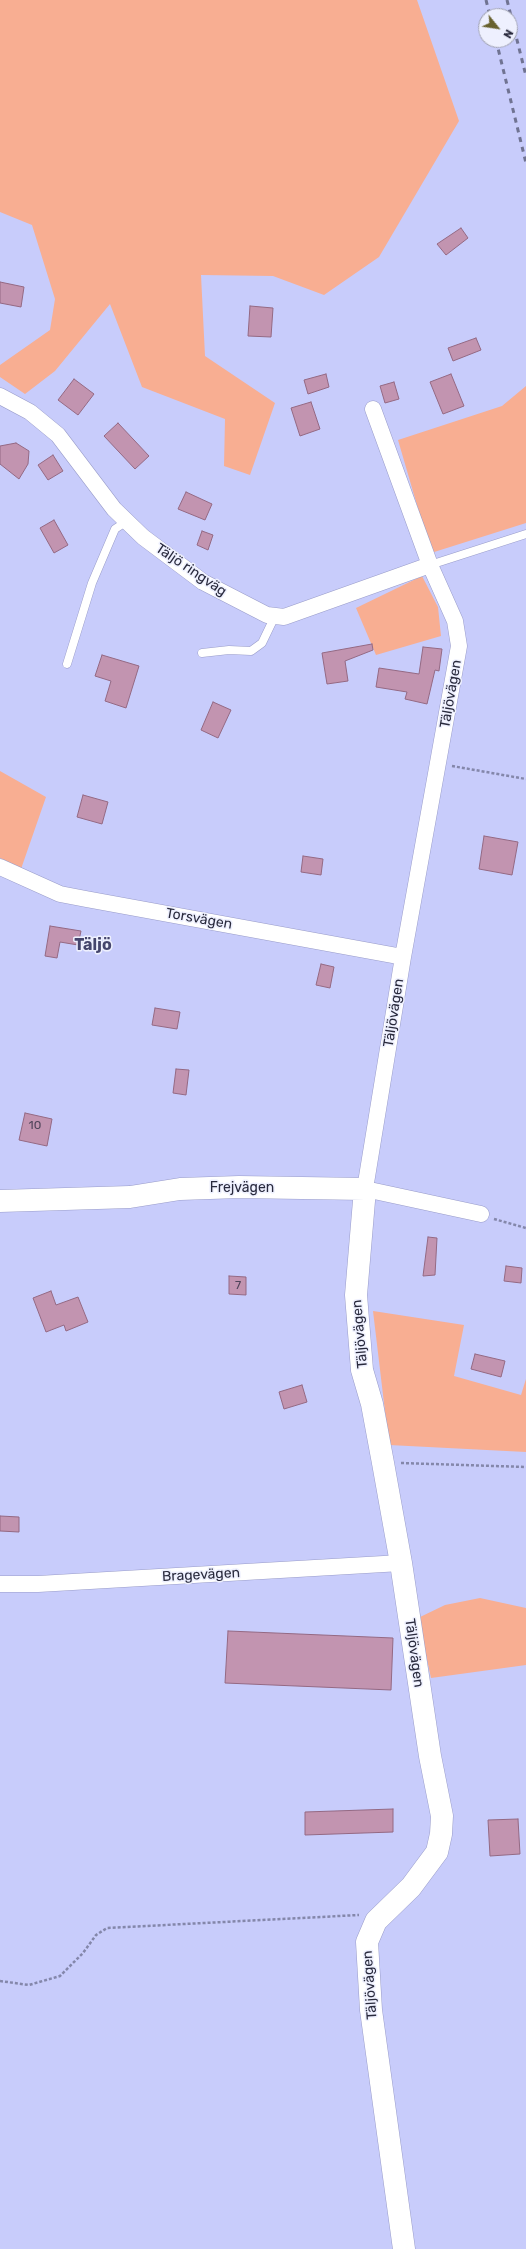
<!DOCTYPE html>
<meta charset="utf-8">
<style>
body{margin:0}
#map{position:relative;width:526px;height:2249px;overflow:hidden;background:#c8ccfb;font-family:Rubik,sans-serif}
canvas{display:block}
.north{position:absolute;left:478px;top:8px;width:40px;height:40px;box-sizing:border-box;background:#eef0fe;border:1px solid #9fa1b1;border-radius:50%;rotate:120deg;font-size:11px;font-weight:700;line-height:16px;text-align:center;color:#292a3d}
.north::after{content:'';display:block;margin:auto;width:14px;height:18px;background:#68612e;clip-path:polygon(50% 0,100% 100%,50% 72%,0 100%)}
</style>
<div id="map">
<canvas width="526" height="2249"></canvas>
<div class="north">N</div>
</div>
<script>
const context = document.querySelector('canvas').getContext('2d');
context.lineJoin = 'round';
function fill(path, color) { context.fillStyle = color; context.fill(path, 'evenodd'); }
const shape = rows => new Path2D(rows.map(r => 'M' + r).join(''));
function strokePath(path, color, width, dash) { context.strokeStyle = color; context.lineWidth = width; context.lineCap = dash ? 'butt' : 'round'; context.setLineDash(dash || []); context.stroke(path); }
function write(font, color, halo, rows, align = 'center') {
  context.font = font + ' Rubik,sans-serif'; context.lineWidth = 3; context.setLineDash([]); context.textBaseline = 'middle'; context.strokeStyle = halo; context.fillStyle = color; for (const [text, x, y, turn = 0] of rows) {
    context.save(); context.translate(x, y); context.rotate((+turn || 0) * Math.PI / 180); context.textAlign = isNaN(turn) ? turn : align; if (halo) context.strokeText(text, 0, 0); context.fillText(text, 0, 0); context.restore();
  }
}
fill(shape([
 [0,0,417,0,459,121,379,257,324,295,273,276,201,275,205,356,275,403,250,475,224,466,225,419,142,387,110,304,55,371,25,394,0,377,0,365,50,330,55,299,32,225,0,212],
 [526,386,526,523,431,553,398,440,502,406],
 [422,576,438,607,441,636,376,655,356,608],
 [0,771,46,797,21,869,0,858],
 [373,1311,464,1325,454,1376,521,1395,526,1379,526,1452,389,1445],
 [480,1598,526,1608,526,1665,431,1678,418,1618,445,1605]
]), '#f8ae92');
const building = shape([
 [461,228,468,238,446,255,437,244,461,228],
 [0,282,24,287,21,307,0,303,0,282],
 [250,306,273,308,271,337,248,336,250,306],
 [476,338,481,350,453,361,448,348,476,338],
 [326,374,329,387,308,394,304,380,326,374],
 [451,374,464,406,443,414,430,382,451,374],
 [74,379,94,394,78,415,58,400,74,379],
 [394,382,399,399,385,403,380,386,394,382],
 [311,402,320,429,300,436,291,408,311,402],
 [118,423,149,456,135,469,104,436,118,423],
 [16,443,29,451,28,464,19,479,0,464,0,446,16,443],
 [53,455,63,471,48,480,38,465,53,455],
 [186,492,212,504,205,520,178,509,186,492],
 [54,520,68,545,54,553,40,528,54,520],
 [202,531,213,535,208,550,197,545,202,531],
 [372,644,373,650,345,661,348,681,327,684,322,653,372,644],
 [423,647,442,649,439,671,435,670,427,704,405,699,407,692,376,687,379,668,419,674,423,647],
 [102,655,139,666,126,708,105,701,111,681,95,676,102,655],
 [213,702,231,710,218,738,201,730,213,702],
 [83,795,108,802,102,824,77,817,83,795],
 [484,836,518,842,512,875,479,869,484,836],
 [303,856,323,859,321,875,301,872,303,856],
 [50,926,81,931,78,945,60,942,57,958,45,956,50,926],
 [321,964,334,967,330,988,316,985,321,964],
 [155,1008,180,1012,177,1029,152,1025,155,1008],
 [176,1069,189,1070,186,1095,173,1093,176,1069],
 [25,1113,52,1119,47,1146,19,1140,25,1113],
 [428,1237,437,1238,435,1275,423,1276,428,1237],
 [506,1266,522,1268,521,1283,504,1281,506,1266],
 [229,1276,246,1277,246,1295,229,1294,229,1276],
 [51,1291,56,1305,78,1297,88,1322,66,1331,64,1325,46,1332,33,1298,51,1291],
 [475,1354,505,1361,501,1377,471,1369,475,1354],
 [302,1385,307,1402,284,1409,279,1392,302,1385],
 [0,1516,19,1517,19,1532,0,1531,0,1516],
 [228,1631,393,1638,391,1690,225,1683,228,1631],
 [393,1809,393,1832,305,1835,305,1812,393,1809],
 [518,1819,520,1854,490,1856,488,1820,518,1819]
]);
fill(building, '#c294b0');
strokePath(building, '#946983', 1);
const lane = shape([
 [430,565,526,534],
 [202,653,229,650,251,651,262,643,275,616],
 [67,664,92,583,115,529,127,521]
]);
const street = shape([
 [0,396,30,412,58,435,114,509,143,537,203,582,267,615,284,617,430,565],
 [373,409,430,565,455,621,459,646,403,957,365,1189,481,1214],
 [0,867,60,894,86,899,403,957],
 [0,1584,38,1584,401,1563]
]);
const secondary = shape([
 [0,1201,130,1197,180,1189,239,1187,365,1189,356,1295,362,1370,372,1404,383,1463,401,1563,430,1756,442,1816,441,1834,437,1852,411,1887,376,1921,367,1942,371,2010,404,2249]
]);
strokePath(lane, '#999cc9', 9);
strokePath(street, '#999cc9', 17);
strokePath(secondary, '#999cc9', 23);
strokePath(shape([
 [452,766,526,779],
 [494,1219,526,1228],
 [401,1463,526,1467],
 [0,1981,29,1985,60,1976,83,1953,96,1935,107,1928,359,1915]
]), '#8487aa', 2.5, [3, 2]);
strokePath(lane, '#fff', 8);
strokePath(street, '#fff', 16);
strokePath(secondary, '#fff', 22);
strokePath(shape([
 [486,0,490,16],
 [507,0,526,76],
 [496,40,526,163]
]), '#707392', 3, [5, 5]);
write('12px', '#4f445a', null, [
 ["10",35,1126],
 ["7",238,1286]
]);
write('14px', '#292a3d', '#eef0fe', [
 ["Täljö ringväg",191,570,34],
 ["Täljövägen",451,694,-80],
 ["Torsvägen",199,919,10],
 ["Täljövägen",394,1013,-81],
 ["Frejvägen",242,1188],
 ["Täljövägen",360,1334,-95],
 ["Bragevägen",201,1575,-3],
 ["Täljövägen",414,1653,82],
 ["Täljövägen",370,1985,-94]
]);
write('bold 16px', '#44456d', '#eef0fe', [
 ["Täljö",93,945]
]);
</script>
